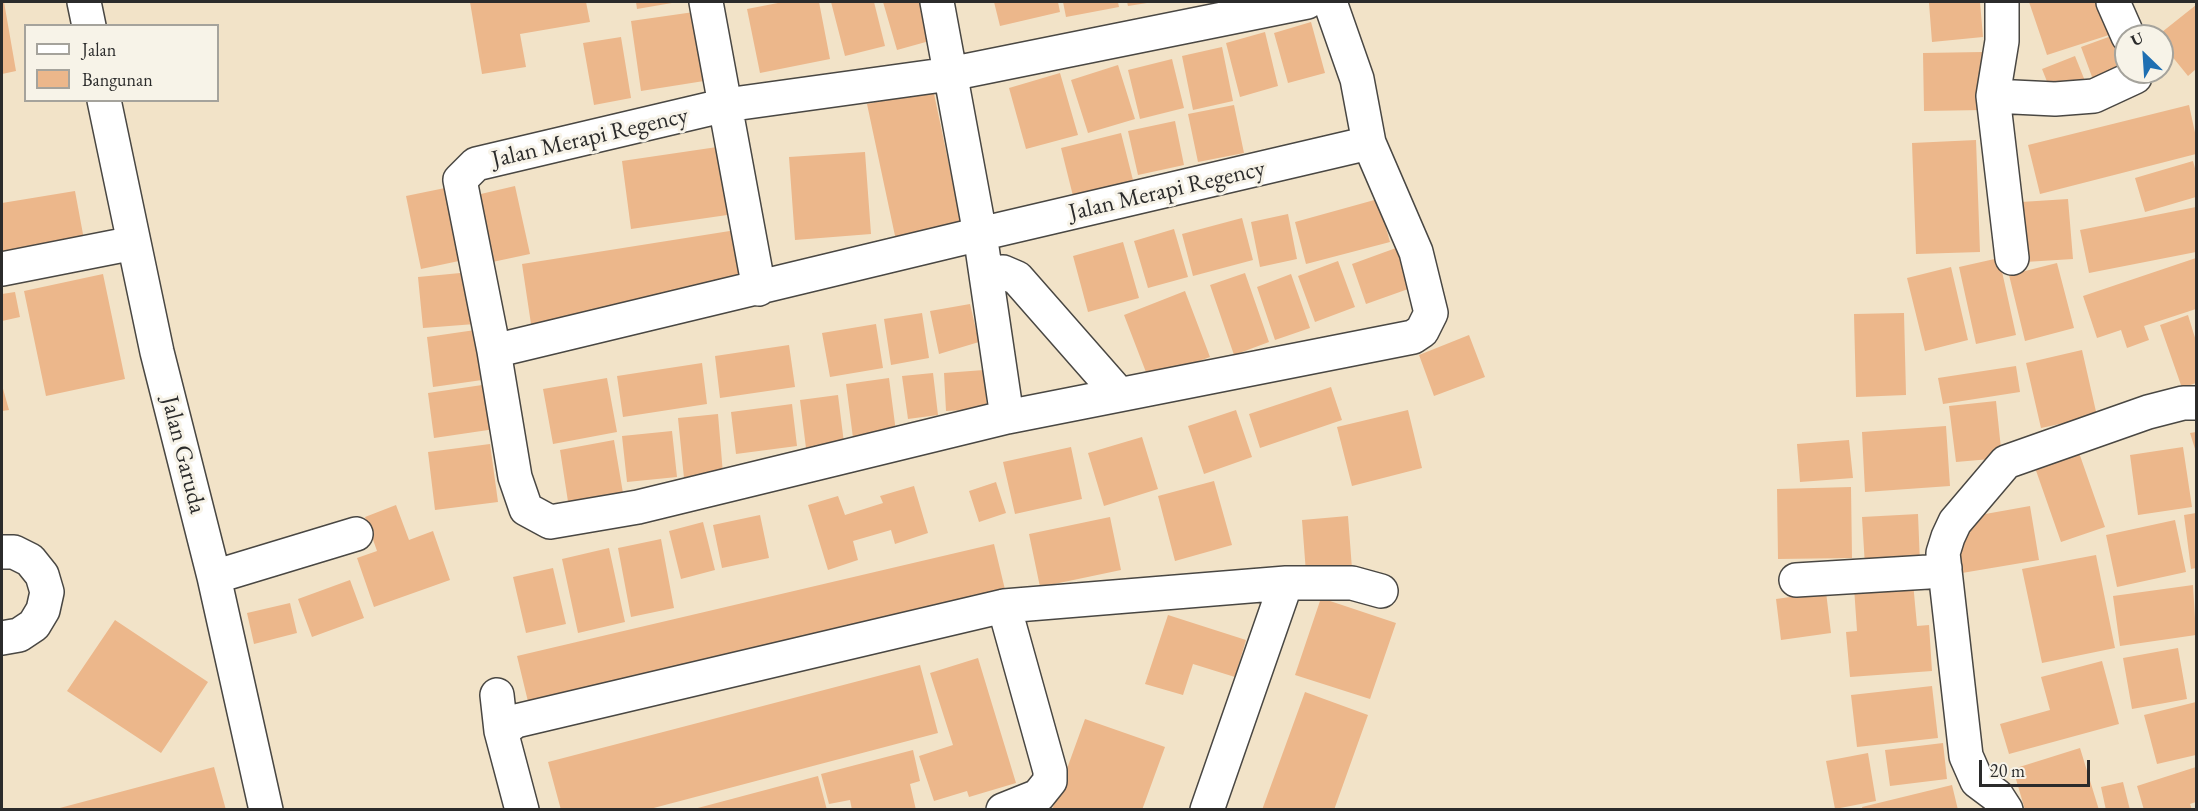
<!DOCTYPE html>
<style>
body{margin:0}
#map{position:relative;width:2198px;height:811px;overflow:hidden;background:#f2e3c8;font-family:"EB Garamond",serif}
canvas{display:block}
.frame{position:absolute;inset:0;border:3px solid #2b2b2b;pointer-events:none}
.legend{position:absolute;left:24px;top:24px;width:195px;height:78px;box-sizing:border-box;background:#f7f3e8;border:2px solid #a5a39c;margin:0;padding:8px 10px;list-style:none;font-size:18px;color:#2b2b2b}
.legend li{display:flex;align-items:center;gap:12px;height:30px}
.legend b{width:30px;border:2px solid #a5a39c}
.north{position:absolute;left:2114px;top:24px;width:60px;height:60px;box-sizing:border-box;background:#f7f3e8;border:2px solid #a5a39c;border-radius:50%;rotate:335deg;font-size:16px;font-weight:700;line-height:24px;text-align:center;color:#2b2b2b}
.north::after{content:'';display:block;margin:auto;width:21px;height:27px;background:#1f6fb2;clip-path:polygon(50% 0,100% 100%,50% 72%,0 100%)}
.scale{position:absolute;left:1979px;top:760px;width:111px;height:27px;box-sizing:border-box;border:3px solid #2b2b2b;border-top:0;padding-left:8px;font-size:18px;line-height:21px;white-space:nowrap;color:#2b2b2b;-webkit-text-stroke:4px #f7f3e8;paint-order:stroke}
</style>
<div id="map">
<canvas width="2198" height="811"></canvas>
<div class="frame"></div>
<ul class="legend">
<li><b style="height:8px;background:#fff"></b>Jalan</li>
<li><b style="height:16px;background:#ecb78b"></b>Bangunan</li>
</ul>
<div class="north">U</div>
<div class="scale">20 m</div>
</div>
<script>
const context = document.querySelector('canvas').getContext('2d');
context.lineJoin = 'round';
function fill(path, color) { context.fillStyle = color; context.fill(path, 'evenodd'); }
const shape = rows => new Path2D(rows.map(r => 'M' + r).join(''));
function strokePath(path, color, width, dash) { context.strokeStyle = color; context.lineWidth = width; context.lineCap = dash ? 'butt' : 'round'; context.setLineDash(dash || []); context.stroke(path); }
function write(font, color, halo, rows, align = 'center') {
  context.font = font + ' "EB Garamond",serif'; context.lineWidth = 6; context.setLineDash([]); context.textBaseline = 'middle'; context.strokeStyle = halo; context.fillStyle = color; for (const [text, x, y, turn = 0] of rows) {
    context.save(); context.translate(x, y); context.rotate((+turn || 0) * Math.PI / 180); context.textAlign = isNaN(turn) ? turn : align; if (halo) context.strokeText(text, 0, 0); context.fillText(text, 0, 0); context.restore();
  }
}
fill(shape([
 [2,2,4,2,16,71,2,74],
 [470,2,586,2,590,22,520,34,526,67,482,74],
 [636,2,672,2,672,3,637,9],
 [783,2,819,2,830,59,760,73,747,9],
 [831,2,874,2,885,46,845,56],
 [883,2,923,2,933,40,897,50],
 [994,2,1058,2,1060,12,1000,26],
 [1063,2,1118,2,1119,7,1066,17],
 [1127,2,1146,2,1147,3,1128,6],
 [1980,2,1983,37,1932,42,1929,3],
 [2029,2,2099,2,2109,35,2047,55],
 [2196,5,2196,69,2188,76,2162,44,2162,36,2157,36],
 [694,12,704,81,641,91,631,21],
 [1311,22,1325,73,1288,83,1274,33],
 [1265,32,1278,86,1240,97,1226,43],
 [2114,35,2126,67,2095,85,2081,47],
 [621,37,631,98,594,105,583,43],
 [1222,47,1233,101,1193,110,1182,56],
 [1982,52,1983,110,1924,111,1923,53],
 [2075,56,2085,81,2052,94,2042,69],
 [1172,59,1184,108,1140,119,1128,70],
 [1118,65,1135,119,1088,133,1071,80],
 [1060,73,1078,135,1026,149,1009,88],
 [933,89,964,236,898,250,867,104],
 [1234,105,1244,153,1198,162,1188,114],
 [2189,105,2196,137,2196,154,2040,194,2028,145],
 [1175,121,1184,165,1138,175,1128,131],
 [1121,133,1134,184,1074,200,1061,148],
 [1976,140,1980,252,1916,254,1912,143],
 [724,146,734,214,631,229,622,161],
 [865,152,871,234,795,240,789,157],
 [2193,161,2196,172,2196,197,2145,212,2135,178],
 [515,186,530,254,483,264,468,197],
 [445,188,459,261,421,269,406,196],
 [75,191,85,245,2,259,2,203],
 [1378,199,1390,242,1306,264,1295,222],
 [2068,199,2073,259,2025,262,2021,202],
 [2196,207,2196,252,2089,273,2080,230],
 [1288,214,1297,259,1260,267,1251,222],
 [1242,218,1253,260,1193,276,1182,234],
 [1174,229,1188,277,1148,288,1134,241],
 [736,230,745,290,531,324,522,264],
 [1123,242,1139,298,1088,312,1073,256],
 [1396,248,1411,288,1366,304,1352,264],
 [1999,258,2016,335,1976,344,1959,267],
 [2196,258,2196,309,2144,326,2149,340,2127,348,2121,330,2097,338,2083,296],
 [1338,261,1355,307,1315,322,1298,276],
 [2057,263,2074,328,2025,341,2009,275],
 [1951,267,1968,340,1925,351,1907,278],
 [471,272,475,324,423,328,418,277],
 [1245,273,1269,342,1234,355,1210,285],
 [103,274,125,379,46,396,24,291],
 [1291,274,1310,328,1275,340,1257,287],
 [1185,291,1210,357,1149,380,1124,315],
 [15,292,20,317,2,321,2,294],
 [970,304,979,342,939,354,930,311],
 [922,313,929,358,891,365,884,319],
 [1904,313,1906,395,1856,397,1854,314],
 [2188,315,2196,341,2196,383,2182,388,2160,325],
 [876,324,883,368,830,377,822,333],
 [482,329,489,379,433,387,427,337],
 [1469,335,1485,377,1434,396,1419,355],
 [789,345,795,387,720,398,715,356],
 [2082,350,2097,416,2041,428,2026,363],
 [702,363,707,404,623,417,617,376],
 [2016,366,2020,392,1943,404,1938,378],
 [984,370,987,409,946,411,944,373],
 [933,373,938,415,908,419,902,376],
 [607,378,617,432,553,444,543,389],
 [889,378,896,432,853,438,846,384],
 [489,384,495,429,434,438,428,393],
 [2,385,9,410,2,411],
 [1331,387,1342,420,1260,448,1249,414],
 [838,395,844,443,806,448,800,400],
 [1996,401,2002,458,1956,462,1949,406],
 [792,404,797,446,736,454,731,412],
 [1236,410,1252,457,1204,474,1188,426],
 [1408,410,1422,468,1352,486,1337,427],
 [718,414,723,474,684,478,678,418],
 [1946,426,1950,486,1865,492,1862,432],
 [672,431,677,477,627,482,622,436],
 [2196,432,2196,452,2190,433],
 [1142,437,1158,489,1104,506,1088,453],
 [614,440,624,499,569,508,560,450],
 [1849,440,1853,478,1800,482,1797,444],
 [490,444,498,502,435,510,428,452],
 [1071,447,1082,499,1015,514,1003,462],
 [2077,447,2105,527,2061,542,2033,462],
 [2183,447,2192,507,2138,515,2130,455],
 [1214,481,1232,545,1175,561,1158,496],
 [996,482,1006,513,979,522,969,491],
 [914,486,928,533,895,544,891,530,853,541,858,560,828,570,808,505,838,496,845,515,883,503,880,496],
 [1851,487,1852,558,1778,559,1777,489],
 [396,505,409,540,433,531,450,580,374,607,357,558,377,551,365,517],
 [2030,506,2039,560,1962,573,1956,537,1963,518],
 [2196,513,2196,568,2191,569,2184,515],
 [1918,514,1920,563,1865,566,1862,517],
 [760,515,769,558,722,568,713,525],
 [1348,516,1352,569,1306,573,1302,520],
 [1110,517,1121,570,1040,587,1029,534],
 [2175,520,2186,572,2117,587,2106,535],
 [703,522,715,570,681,579,669,531],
 [661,539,674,608,631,617,618,548],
 [994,544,1008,602,531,714,517,656],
 [609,548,625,622,578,633,562,559],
 [2096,555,2115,648,2042,663,2022,569],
 [553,568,566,624,526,633,513,577],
 [350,580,364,618,312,637,298,599],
 [1913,582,1917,626,1929,625,1932,671,1850,677,1846,632,1857,631,1854,587],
 [2193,585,2196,635,2120,646,2113,596],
 [1826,592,1831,633,1781,640,1776,599],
 [1321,598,1396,623,1370,699,1295,675],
 [290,603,297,633,254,644,247,613],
 [1168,615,1246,640,1235,677,1193,664,1183,695,1145,684],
 [115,620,208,682,161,753,67,691],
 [2178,648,2187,699,2132,709,2123,658],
 [978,658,1016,783,969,797,967,791,934,801,919,756,953,745,930,673],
 [2102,661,2119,724,2009,754,2000,724,2050,710,2041,677],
 [920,665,938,733,646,810,561,810,548,762],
 [1932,686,1938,738,1857,747,1851,695],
 [1305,692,1368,715,1334,810,1262,810],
 [2196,702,2196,755,2157,764,2144,715],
 [1085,719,1165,747,1142,810,1052,810],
 [1943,743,1947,779,1890,786,1885,750],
 [2080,748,2099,810,2025,810,2013,769],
 [913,750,920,781,910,784,916,810,852,810,850,800,829,804,821,774],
 [1868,753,1876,801,1835,809,1826,761],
 [214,767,226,810,56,810,56,809],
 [2196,767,2196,802,2190,804,2192,810,2144,810,2137,786],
 [818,776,827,810,694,810,694,809],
 [2123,782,2130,810,2106,810,2101,787],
 [1952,785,1958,810,1863,810,1862,807]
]), '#ecb78b');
const minor = shape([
 [84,2,89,26],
 [706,2,759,289],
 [937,2,980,234,1369,143],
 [1307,2,950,74,726,105,476,164,460,180,494,351,515,477,526,509,550,522,638,507,1007,417,1413,337,1422,331,1431,313,1416,252,1369,143,1357,79,1330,2],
 [2002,2,2002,41,1993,96,2012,258],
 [2113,2,2128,36],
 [1993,96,2055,99,2094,96,2135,77,2136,72],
 [104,100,157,352,214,577,266,810],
 [2,269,134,243],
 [986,273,1003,272,1017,278,1118,393],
 [494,351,980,234,1007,417],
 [2,552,14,552,30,560,42,575,47,592,43,610,34,625,19,635,2,638],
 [214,577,356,534],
 [1796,580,1928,572,1945,568],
 [1286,583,1352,583,1381,591],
 [497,695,501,731,522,810],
 [501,731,516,721,1004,606,1286,583,1207,810],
 [1003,810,1038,796,1050,781,1050,771,1004,606],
 [2006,810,1997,796,1977,781,1966,756,1943,553,1948,537,1955,522,2006,462,2148,412,2183,403,2196,403]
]);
strokePath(minor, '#494743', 36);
strokePath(minor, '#fff', 33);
write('24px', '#2b2b2b', '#f7f3e8', [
 ["Jalan Merapi Regency",590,138,-13],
 ["Jalan Merapi Regency",1167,191,-13],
 ["Jalan Garuda",183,455,76]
]);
</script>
